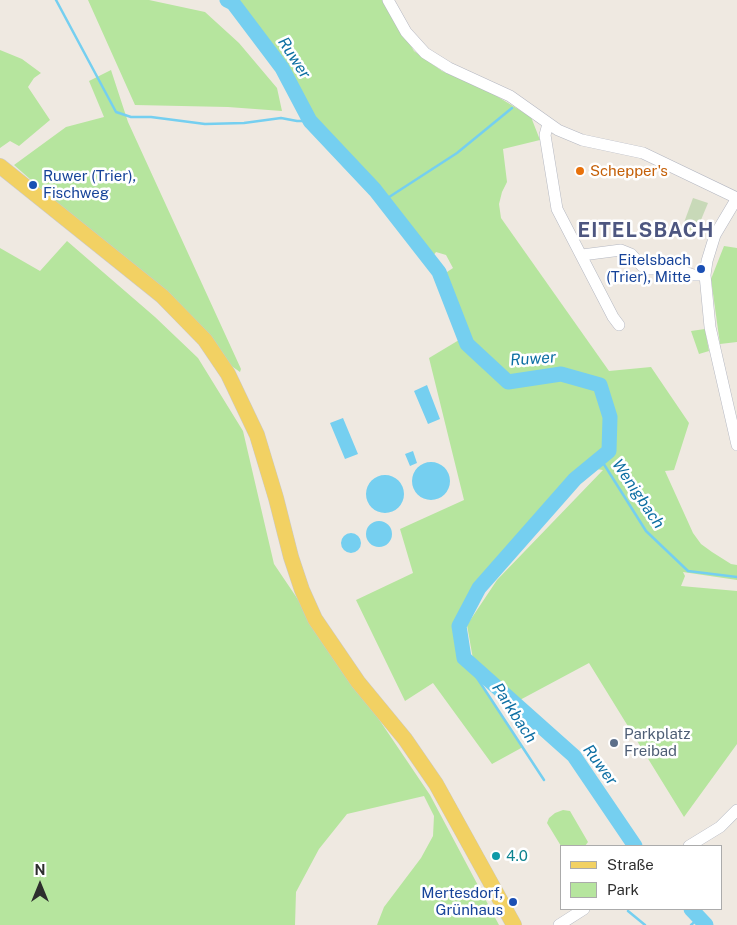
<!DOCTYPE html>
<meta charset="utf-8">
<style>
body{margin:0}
#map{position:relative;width:737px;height:925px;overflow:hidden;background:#efe9e1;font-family:"Public Sans",sans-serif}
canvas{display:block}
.legend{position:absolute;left:560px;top:845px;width:162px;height:65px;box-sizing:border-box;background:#fff;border:1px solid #ababab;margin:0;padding:6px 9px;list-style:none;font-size:15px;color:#2e2e2e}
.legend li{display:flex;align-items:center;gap:10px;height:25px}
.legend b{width:25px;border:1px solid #ababab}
.north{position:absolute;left:15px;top:860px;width:50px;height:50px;-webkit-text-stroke:4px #fff;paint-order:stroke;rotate:0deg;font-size:14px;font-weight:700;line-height:20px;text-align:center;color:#2e2e2e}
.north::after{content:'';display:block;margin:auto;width:18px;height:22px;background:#2e2e2e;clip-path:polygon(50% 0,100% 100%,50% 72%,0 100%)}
</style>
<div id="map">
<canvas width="737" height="925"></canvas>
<ul class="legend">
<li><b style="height:6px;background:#f2d163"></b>Straße</li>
<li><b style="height:14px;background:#b6e59e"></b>Park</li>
</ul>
<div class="north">N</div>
</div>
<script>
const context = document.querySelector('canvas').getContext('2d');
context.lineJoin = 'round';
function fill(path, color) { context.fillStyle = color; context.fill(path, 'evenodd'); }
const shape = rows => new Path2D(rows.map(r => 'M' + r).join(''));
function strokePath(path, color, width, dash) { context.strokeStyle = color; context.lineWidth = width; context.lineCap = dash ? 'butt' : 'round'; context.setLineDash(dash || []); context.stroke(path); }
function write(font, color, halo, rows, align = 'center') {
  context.font = font + ' "Public Sans",sans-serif'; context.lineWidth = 5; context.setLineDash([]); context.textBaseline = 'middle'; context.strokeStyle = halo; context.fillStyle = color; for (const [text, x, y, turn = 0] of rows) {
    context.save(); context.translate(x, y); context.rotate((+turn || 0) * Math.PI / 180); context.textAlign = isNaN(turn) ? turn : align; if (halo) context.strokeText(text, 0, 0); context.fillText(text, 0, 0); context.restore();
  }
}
fill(shape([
 [88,0,149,0,205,12,239,43,277,88,282,111,228,107,135,105],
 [227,0,383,0,414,51,442,71,490,92,531,117,540,140,503,149,507,182,502,192,499,204,501,218,609,371,651,367,689,423,674,470,665,471,693,533,701,544,712,552,731,564,737,565,737,580,683,572,685,576,681,586,737,591,737,744,684,817,589,663,518,701,473,659,467,625,497,580,603,470,588,468,575,479,479,588,459,626,464,658,523,747,492,764,433,683,405,701,356,600,413,573,400,529,464,500,429,358,464,337,441,276,453,268,446,255,436,252,430,260,383,201,310,121,282,68,233,3],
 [0,50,22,59,41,73,34,78,28,87,50,120,19,146,10,141,0,148],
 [111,70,128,122,241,369,240,372,230,365,115,254,14,165,66,127,104,117,89,81],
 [67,241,155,317,198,358,243,431,274,564,430,795,499,925,377,925,384,907,421,858,433,836,434,816,424,796,347,814,319,849,296,892,295,925,0,925,0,248,40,271],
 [724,246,737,248,737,342,720,344,711,279],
 [705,329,709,351,699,354,691,331],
 [563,810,570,811,588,842,585,846,561,846,547,823,549,818,555,813]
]), '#b6e59e');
fill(shape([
 [693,198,708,203,696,232,682,228]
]), '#c8d9b8');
fill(shape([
 [427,385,440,419,428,424,414,391],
 [343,418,358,454,345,459,330,423],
 [413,451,417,463,410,466,405,454],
 '412 481a19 19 0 1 1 38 0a19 19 0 1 1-38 0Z',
 '366 494a19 19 0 1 1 38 0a19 19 0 1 1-38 0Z',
 '366 534a13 13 0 1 1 26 0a13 13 0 1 1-26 0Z',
 '341 543a10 10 0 1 1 20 0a10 10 0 1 1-20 0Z'
]), '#75cff0');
strokePath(shape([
 [56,0,116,112,131,117,151,117,205,124,244,123,281,118,297,121,310,121],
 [383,201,457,153,512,108],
 [600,458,646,531,688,571,737,577],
 [464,658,544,780],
 [628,911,645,925],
 [691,925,699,918]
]), '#75cff0', 2.5);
strokePath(shape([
 [227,0,233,3,282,68,310,121,375,190,439,272,467,344,508,382,561,374,600,385,610,417,609,451,575,479,479,588,459,626,464,658,574,756,635,846],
 [691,909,706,925]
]), '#75cff0', 15);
const minor = shape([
 [388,0,406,32,425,53,449,68,510,96,558,130,582,140,643,153,737,198],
 [548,124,545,135,557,209,613,317,619,325],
 [737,198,715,235,707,261,705,275,710,327,737,445],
 [582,255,621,250,631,254,642,266,647,269,676,269,693,275,705,275],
 [689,846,720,827,737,810],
 [559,925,584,909]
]);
const major = shape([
 [0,166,162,296,205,340,228,374,257,435,276,498,291,557,302,590,315,619,358,682,405,739,436,784,514,925]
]);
strokePath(minor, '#b4b7c1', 12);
strokePath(major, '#c9c9c9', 16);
strokePath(minor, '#fff', 11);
strokePath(major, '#f2d163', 15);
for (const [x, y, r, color] of [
 [580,171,5,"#e8710a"],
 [33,185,5,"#1a4fb4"],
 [701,269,5,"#1a4fb4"],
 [614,743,5,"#5c6f8a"],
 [496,856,5,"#0f9aa8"],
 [513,902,5,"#1a4fb4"]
]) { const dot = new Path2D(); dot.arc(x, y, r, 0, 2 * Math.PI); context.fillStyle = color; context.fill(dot); strokePath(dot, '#fff', 2); }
write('15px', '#c56008', '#fff', [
 ["Schepper's",590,171]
], 'left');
write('15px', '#164399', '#fff', [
 ["Ruwer (Trier),",43,176,"left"],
 ["Fischweg",43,193,"left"],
 ["Eitelsbach",691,260],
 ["(Trier), Mitte",691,277],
 ["Mertesdorf,",503,893],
 ["Grünhaus",503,910]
], 'right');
write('15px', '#4e5e75', '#fff', [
 ["Parkplatz",624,734],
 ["Freibad",624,751]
], 'left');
write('15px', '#0d838f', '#fff', [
 ["4.0",506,856]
], 'left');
write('italic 16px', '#0d6fa3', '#fff', [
 ["Ruwer",294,58,57],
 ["Ruwer",533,359,-4],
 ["Wenigbach",638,494,56],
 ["Parkbach",514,713,57],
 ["Ruwer",600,765,54]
]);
context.letterSpacing = '1px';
write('bold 20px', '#4d5680', '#fff', [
 ["EITELSBACH",646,231]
]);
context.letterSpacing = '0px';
</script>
